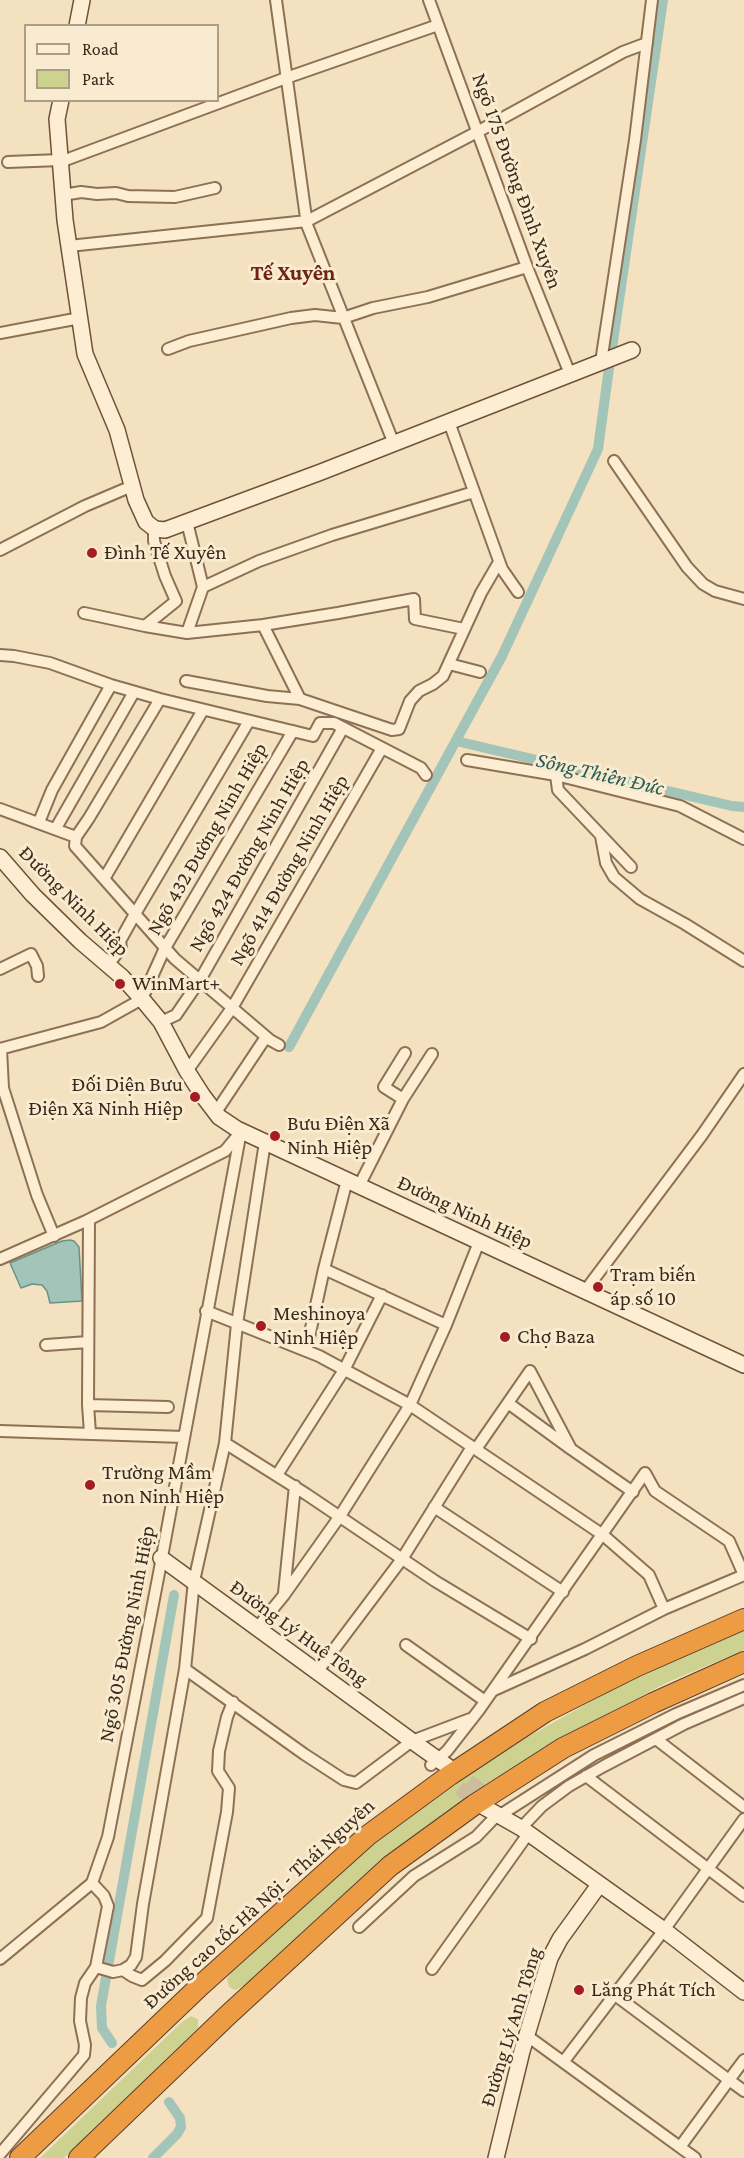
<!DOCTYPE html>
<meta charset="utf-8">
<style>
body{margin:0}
#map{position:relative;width:744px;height:2158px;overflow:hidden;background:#f3e1bf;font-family:"Crimson Pro",serif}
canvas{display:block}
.legend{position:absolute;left:24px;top:24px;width:195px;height:78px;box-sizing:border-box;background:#f9ebcf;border:2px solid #ad9d87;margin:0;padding:8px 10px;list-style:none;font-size:18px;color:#3b291b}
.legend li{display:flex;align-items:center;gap:12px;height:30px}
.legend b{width:30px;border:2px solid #ad9d87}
</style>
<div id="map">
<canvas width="744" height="2158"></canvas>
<ul class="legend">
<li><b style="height:8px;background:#fdeed3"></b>Road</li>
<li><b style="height:16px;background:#cdd291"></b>Park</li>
</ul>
</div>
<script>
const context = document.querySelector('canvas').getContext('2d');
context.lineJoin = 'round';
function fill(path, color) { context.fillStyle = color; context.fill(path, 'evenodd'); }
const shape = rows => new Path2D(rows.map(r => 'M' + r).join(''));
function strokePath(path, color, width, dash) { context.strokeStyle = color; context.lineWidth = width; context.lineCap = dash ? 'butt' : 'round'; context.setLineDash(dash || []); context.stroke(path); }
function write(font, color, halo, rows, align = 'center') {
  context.font = font + ' "Crimson Pro",serif'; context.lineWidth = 6; context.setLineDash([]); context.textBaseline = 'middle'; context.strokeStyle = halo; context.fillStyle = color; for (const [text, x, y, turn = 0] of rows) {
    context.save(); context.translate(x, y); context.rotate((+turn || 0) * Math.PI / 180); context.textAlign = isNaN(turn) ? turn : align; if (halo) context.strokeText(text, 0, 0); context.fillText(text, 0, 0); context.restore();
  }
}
fill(shape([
 [744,1631,744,1650,668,1682,561,1738,483,1786,406,1842,328,1908,245,1985,235,1990,229,1987,227,1979,230,1974,341,1872,376,1843,465,1778,522,1740,610,1691,679,1658],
 [191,2016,198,2019,198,2028,64,2158,40,2158,182,2022]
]), '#cdd291');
const water = shape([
 [70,1240,74,1241,79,1247,82,1301,50,1303,47,1291,42,1285,32,1284,21,1288,10,1263,62,1241,70,1240]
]);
fill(water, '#a2c4b9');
strokePath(water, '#689387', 1.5);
strokePath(shape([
 [612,348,663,0],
 [456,741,732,806,744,807],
 [289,1047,502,656,598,449,609,368],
 [112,2043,102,2028,101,2006,174,1595],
 [153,2158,177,2134,181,2127,180,2118,169,2102]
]), '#a2c4b9', 10);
strokePath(shape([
 [450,1768,493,1800],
 [441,1774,484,1807]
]), '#cebc9e', 15, [15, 8]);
const street = shape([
 [276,0,307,225,394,444],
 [429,0,527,267,570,374],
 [8,162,60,160],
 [60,162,286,78,438,25],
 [63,195,81,192,97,194,116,193,128,196,175,197,215,188],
 [69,246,307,221,479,131,623,52,647,43],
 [0,333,80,318],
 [168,349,189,341,291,318,315,315,343,318,373,308,428,297,527,267],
 [601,362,635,140,652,0],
 [449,422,502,569,518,592],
 [614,461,687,567,703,584,715,591,744,599],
 [187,522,203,587,187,633],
 [0,550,85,506,132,486],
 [203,587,259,561,332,535,474,492],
 [84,613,145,626,187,633,263,625,338,613,414,599,415,619,464,629],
 [263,625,300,699],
 [145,626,176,601,165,576,154,541,154,527],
 [0,655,14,656,50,663,111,685,160,699,313,736,320,723,334,723,421,768,426,775],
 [449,664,480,672],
 [186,681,267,696,300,699,392,730,399,729,410,701,419,691,433,684,443,676,481,593,499,562],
 [467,760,556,775,680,806,744,839],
 [556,775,558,790,631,867],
 [0,809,76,837,75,846,175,959,270,1040,279,1045],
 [39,822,52,790,111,685],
 [56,828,134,692],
 [601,836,606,863,614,877,640,899,685,924,744,961],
 [76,837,89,818,160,699],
 [104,879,203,710],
 [108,965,121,948,120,941,135,914,249,721],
 [0,969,31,954,37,966,38,976],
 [161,1022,176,1015,200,980,343,728],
 [0,1049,101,1022,142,999,165,948,293,731],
 [1,1049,3,1088,37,1195,54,1236],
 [187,1071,232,1008,382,748],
 [403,1099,432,1054],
 [216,1112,266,1037],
 [359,1186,403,1099,384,1087,405,1053],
 [0,1259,86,1221,213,1157,225,1151,239,1134],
 [324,1269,446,1325],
 [585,1291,702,1135,744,1074],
 [206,1311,319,1356,410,1405,603,1535,649,1575,664,1609],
 [46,1345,88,1342],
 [306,1351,324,1269,347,1180],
 [88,1405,89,1220],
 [0,1431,184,1437],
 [90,1433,88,1405,168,1407],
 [225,1443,306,1494,435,1581,531,1639],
 [476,1449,530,1371,571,1449,508,1403],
 [571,1449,633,1492],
 [277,1475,344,1370,382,1295],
 [434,1507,563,1592],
 [284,1593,295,1486],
 [257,1628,284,1595,340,1516,410,1405,446,1325,479,1242],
 [406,1645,485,1701],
 [185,1669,304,1754,344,1780,356,1783,412,1741,470,1719],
 [317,1672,402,1559,472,1447],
 [494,1690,585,1649,664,1609,744,1575],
 [656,1739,744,1807],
 [431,1765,447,1751,479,1710,645,1473,655,1491,729,1541,744,1575],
 [586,1776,744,1896],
 [505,1812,594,1755,676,1714,744,1685],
 [521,1828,542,1806,569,1786,604,1766,684,1724,744,1698],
 [92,1883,104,1896,108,1906,96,1967],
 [359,1927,414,1876,476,1837,497,1815],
 [0,1959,92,1883,108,1837,159,1573,241,1131],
 [432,1969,528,1834],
 [123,1970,132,1976,142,1980,165,1961,207,1918,227,1812,229,1788,218,1771,219,1751,227,1717,233,1702],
 [615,1995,729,2080,744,2060],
 [526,2035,695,2158],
 [564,2061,664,1930,744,1819],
 [680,2147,729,2080,744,2091],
 [0,2154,84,2055,85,2045,80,2021,81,1998,85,1983,96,1967,113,1972,123,1970,131,1965,136,1957,143,1904,185,1669,194,1581,225,1443,237,1324,265,1142]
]);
const secondary = shape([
 [77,26,82,0],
 [61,100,57,119,65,220,85,354,117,430,136,500,146,522,155,529,165,530,321,472,632,350],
 [0,857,33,895,80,941,122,977,142,999,161,1022,187,1071,203,1096,219,1117,237,1129,744,1365],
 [161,1558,412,1741,450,1768],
 [484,1807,521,1828,664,1930,744,1992],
 [496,2158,522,2051,550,1958,560,1939,599,1885]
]);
const highway = shape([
 [20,2158,200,1986,367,1836,450,1775,545,1712,637,1666,744,1619],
 [79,2158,228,2015,390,1866,474,1805,563,1748,653,1703,744,1662]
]);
strokePath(street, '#8e7155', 14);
strokePath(secondary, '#6f5238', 18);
strokePath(highway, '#5b3f2a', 22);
strokePath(street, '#fdeed3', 10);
strokePath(secondary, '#fdeed3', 15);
strokePath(highway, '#ed9c44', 20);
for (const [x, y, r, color] of [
 [92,553,6,"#a41d24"],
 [120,984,6,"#a41d24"],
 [195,1097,6,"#a41d24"],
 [275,1136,6,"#a41d24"],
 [598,1287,6,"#a41d24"],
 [261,1326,6,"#a41d24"],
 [505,1337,6,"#a41d24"],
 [90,1485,6,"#a41d24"],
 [579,1990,6,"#a41d24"]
]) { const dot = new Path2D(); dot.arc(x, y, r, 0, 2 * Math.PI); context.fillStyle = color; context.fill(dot); strokePath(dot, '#f9ebcf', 2); }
write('21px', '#3b291b', '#f9ebcf', [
 ["Ngõ 175 Đường Đình Xuyên",517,181,70],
 ["Ngõ 432 Đường Ninh Hiệp",207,839,-60],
 ["Ngõ 424 Đường Ninh Hiệp",249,855,-60],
 ["Ngõ 414 Đường Ninh Hiệp",289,870,-60],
 ["Đường Ninh Hiệp",74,901,45],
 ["Đường Ninh Hiệp",465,1212,25],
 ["Đường Lý Huệ Tông",299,1633,36],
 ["Ngõ 305 Đường Ninh Hiệp",127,1634,-79],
 ["Đường cao tốc Hà Nội - Thái Nguyên",259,1904,-42],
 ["Đường Lý Anh Tông",511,2027,-73]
]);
write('21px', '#3b291b', '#f9ebcf', [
 ["Đình Tế Xuyên",104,553],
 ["WinMart+",132,984],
 ["Đối Diện Bưu",183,1085,"right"],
 ["Điện Xã Ninh Hiệp",183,1109,"right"],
 ["Bưu Điện Xã",287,1124],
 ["Ninh Hiệp",287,1148],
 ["Trạm biến",610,1275],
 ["áp số 10",610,1299],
 ["Meshinoya",273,1314],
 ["Ninh Hiệp",273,1338],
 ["Chợ Baza",517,1337],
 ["Trường Mầm",102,1473],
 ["non Ninh Hiệp",102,1497],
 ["Lăng Phát Tích",591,1990]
], 'left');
write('bold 22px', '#6d2415', '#f9ebcf', [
 ["Tế Xuyên",293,273]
]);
write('italic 22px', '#285d58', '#f9ebcf', [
 ["Sông Thiên Đức",600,774,13]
]);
</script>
